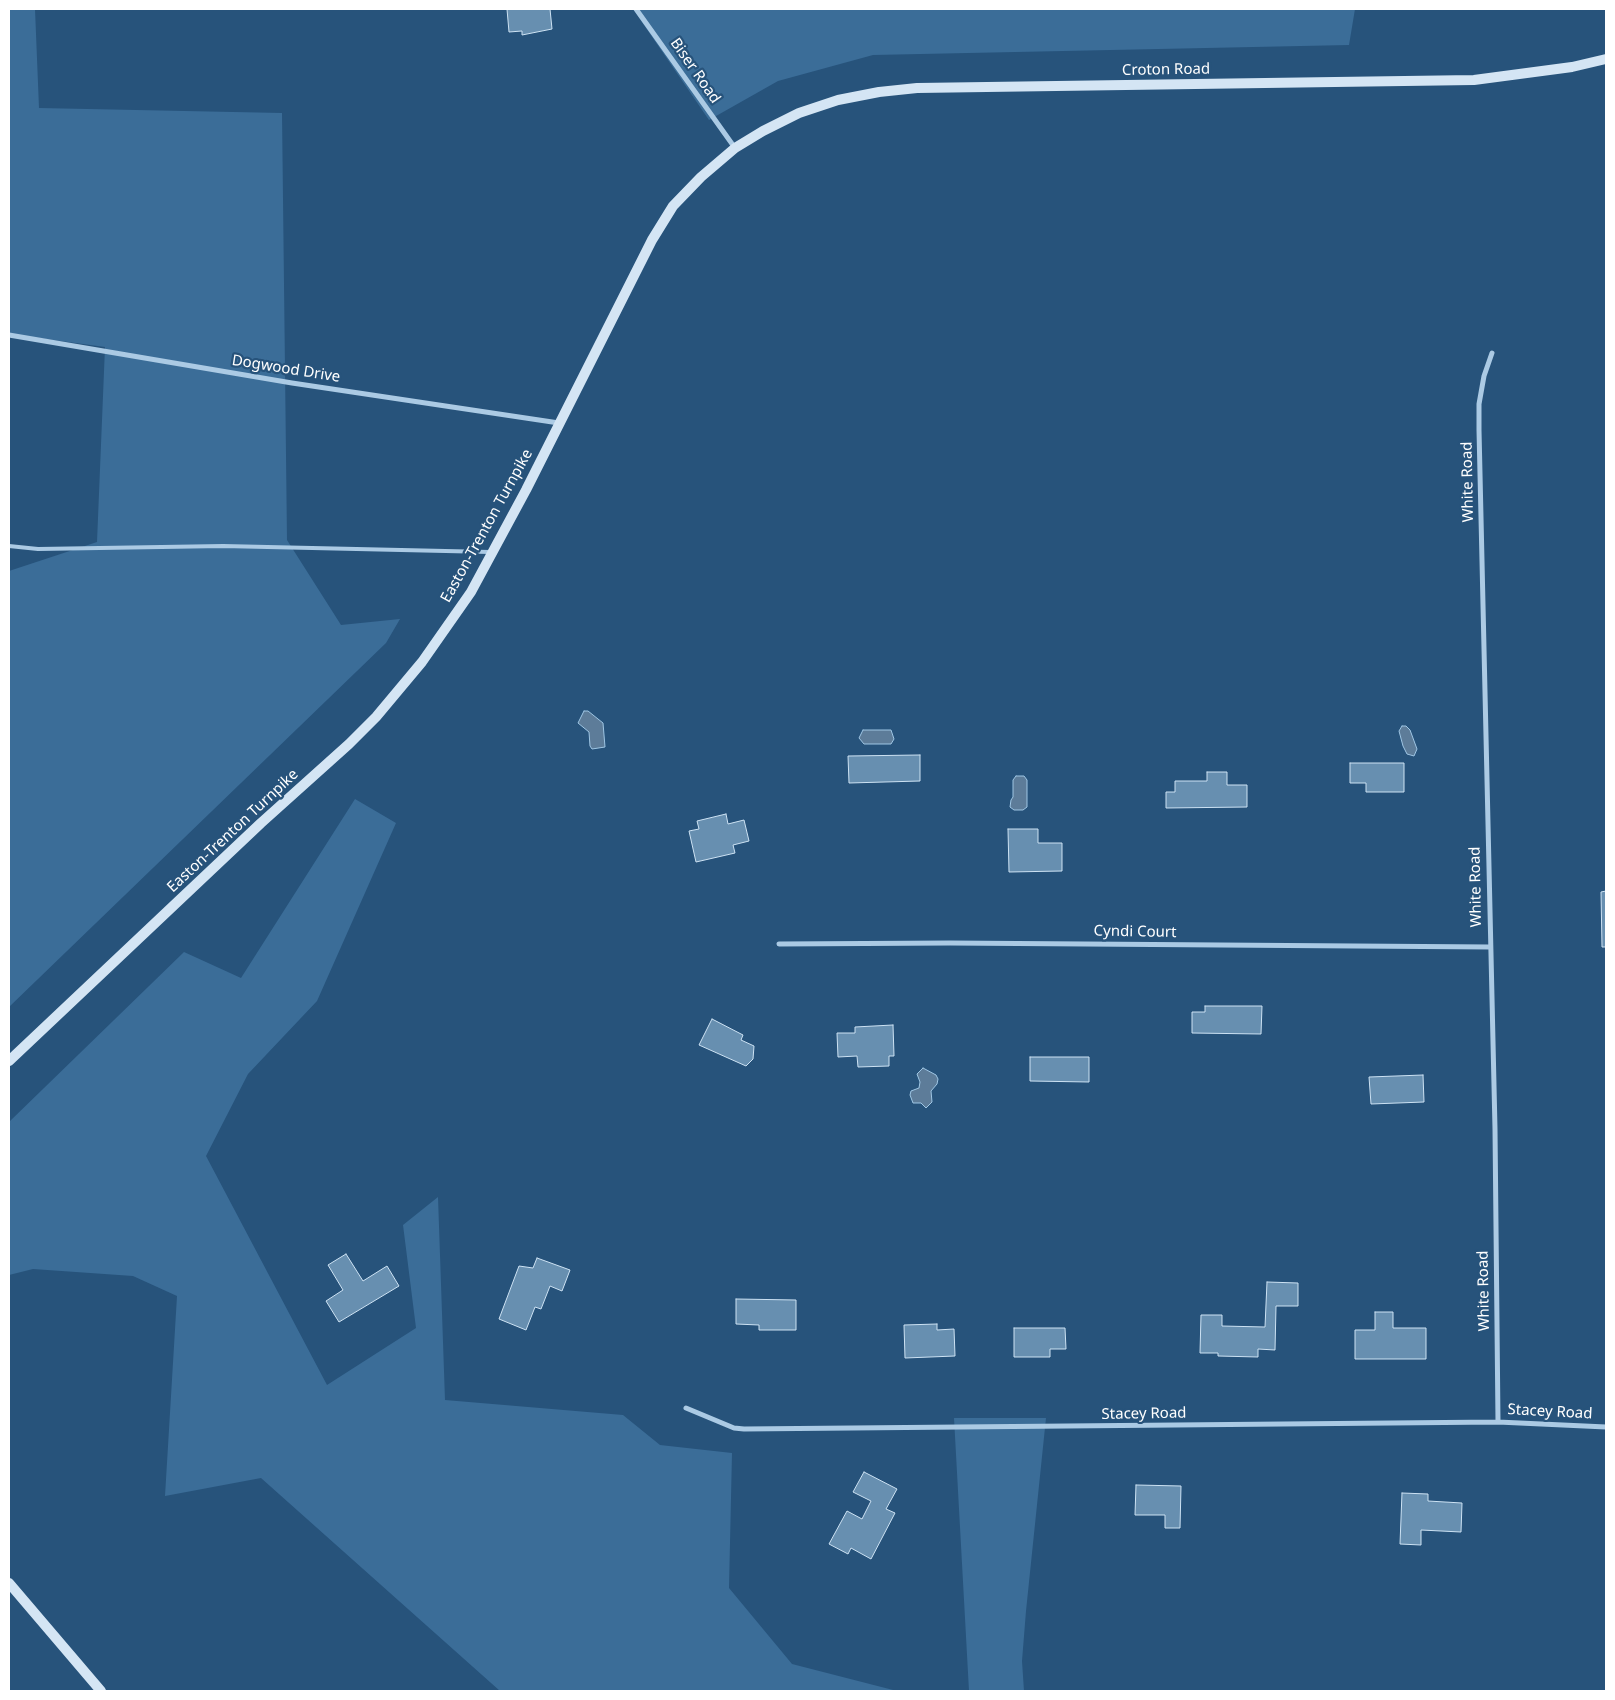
<!DOCTYPE html>
<style>
body{margin:0}
#map{position:relative;width:1615px;height:1700px;overflow:hidden;background:#27537b;font-family:"Noto Sans",sans-serif}
canvas{display:block}
.frame{position:absolute;inset:0;border:10px solid #fff;pointer-events:none}
</style>
<div id="map">
<canvas width="1615" height="1700"></canvas>
<div class="frame"></div>
</div>
<script>
const context = document.querySelector('canvas').getContext('2d');
context.lineJoin = 'round';
function fill(path, color) { context.fillStyle = color; context.fill(path, 'evenodd'); }
const shape = rows => new Path2D(rows.map(r => 'M' + r).join(''));
function strokePath(path, color, width, dash) { context.strokeStyle = color; context.lineWidth = width; context.lineCap = dash ? 'butt' : 'round'; context.setLineDash(dash || []); context.stroke(path); }
function write(font, color, halo, rows, align = 'center') {
  context.font = font + ' "Noto Sans",sans-serif'; context.lineWidth = 4.5; context.setLineDash([]); context.textBaseline = 'middle'; context.strokeStyle = halo; context.fillStyle = color; for (const [text, x, y, turn = 0] of rows) {
    context.save(); context.translate(x, y); context.rotate((+turn || 0) * Math.PI / 180); context.textAlign = isNaN(turn) ? turn : align; if (halo) context.strokeText(text, 0, 0); context.fillText(text, 0, 0); context.restore();
  }
}
fill(shape([
 [9,9,35,9,39,108,282,113,287,540,341,625,400,619,386,643,9,1007,9,571,97,542,105,347,9,334],
 [633,9,1355,9,1349,45,873,55,778,81,709,120],
 [355,799,396,823,317,1001,248,1074,206,1156,327,1385,416,1328,403,1225,438,1197,445,1400,623,1415,660,1445,732,1453,729,1588,792,1664,897,1691,500,1691,261,1478,165,1496,177,1296,133,1276,33,1269,9,1275,9,1122,184,952,241,978],
 [954,1418,1046,1418,1026,1611,1022,1661,1024,1691,969,1691]
]), '#3b6d98');
const water = shape([
 [584,711,588,711,603,723,605,747,592,749,590,746,589,732,578,723,584,711],
 [1402,726,1406,726,1410,730,1417,749,1414,756,1407,754,1403,746,1399,731,1402,726],
 [863,730,891,730,894,739,891,744,864,744,859,738,863,730],
 [1016,776,1024,776,1027,780,1027,807,1023,810,1014,810,1010,807,1011,800,1013,797,1013,780,1016,776],
 [923,1068,936,1075,938,1079,937,1084,931,1091,932,1102,926,1108,921,1103,913,1103,910,1095,911,1091,919,1088,920,1082,917,1074,923,1068]
]);
fill(water, '#5d7c99');
strokePath(water, '#9fc6e4', 1);
const building = shape([
 [507,9,550,9,552,29,522,35,522,31,509,32,507,9],
 [920,755,920,781,849,783,848,756,920,755],
 [1350,763,1404,763,1404,792,1366,792,1366,783,1350,783,1350,763],
 [1207,772,1227,772,1227,785,1247,785,1247,807,1166,808,1166,792,1175,792,1175,781,1207,781,1207,772],
 [726,814,728,824,744,820,749,841,733,845,735,853,696,862,689,831,699,829,697,821,726,814],
 [1008,829,1038,829,1038,843,1062,843,1062,871,1009,872,1008,829],
 [1606,891,1606,947,1602,947,1601,892,1606,891],
 [1205,1006,1262,1006,1261,1034,1192,1033,1192,1012,1205,1012,1205,1006],
 [712,1019,743,1035,741,1040,754,1046,753,1059,746,1066,699,1045,712,1019],
 [893,1025,894,1056,889,1056,889,1066,858,1067,857,1056,838,1057,837,1033,855,1033,855,1027,893,1025],
 [1030,1057,1089,1057,1089,1082,1030,1081,1030,1057],
 [1423,1075,1424,1102,1371,1104,1369,1077,1423,1075],
 [346,1254,363,1281,387,1266,399,1286,339,1322,326,1301,343,1290,328,1265,346,1254],
 [537,1258,570,1270,562,1291,550,1286,541,1309,535,1307,526,1330,499,1319,519,1266,533,1268,537,1258],
 [1267,1282,1298,1283,1298,1306,1276,1306,1275,1350,1258,1349,1258,1357,1218,1356,1218,1353,1200,1353,1201,1315,1222,1315,1222,1326,1265,1327,1267,1282],
 [736,1299,796,1300,796,1330,759,1330,759,1325,736,1324,736,1299],
 [1375,1312,1393,1312,1393,1328,1426,1328,1426,1359,1355,1359,1355,1330,1375,1330,1375,1312],
 [937,1324,937,1330,954,1329,955,1356,905,1358,904,1325,937,1324],
 [1014,1328,1065,1328,1066,1349,1050,1349,1050,1357,1014,1357,1014,1328],
 [864,1472,897,1489,886,1509,895,1513,871,1559,851,1548,848,1554,829,1544,847,1511,862,1519,871,1501,853,1492,864,1472],
 [1136,1485,1181,1486,1180,1528,1165,1528,1165,1515,1135,1515,1136,1485],
 [1402,1493,1428,1494,1428,1501,1462,1503,1461,1532,1421,1530,1421,1545,1400,1544,1402,1493]
]);
fill(building, '#678fb0');
strokePath(building, '#cde2f3', 1);
strokePath(shape([
 [9,546,38,549,223,546,490,552]
]), '#abcae4', 4);
strokePath(shape([
 [636,9,735,148],
 [9,335,292,383,559,423],
 [1492,353,1484,376,1479,404,1479,430,1495,1129,1498,1422],
 [779,944,950,943,1490,947],
 [686,1408,734,1428,744,1429,1498,1422,1606,1427]
]), '#abcae4', 5);
strokePath(shape([
 [9,1061,261,823,349,744,376,717,422,662,471,592,526,490,652,240,673,206,701,177,735,148,763,131,799,113,838,100,879,92,917,88,1474,80,1572,67,1606,59],
 [9,1583,101,1691]
]), '#d4e5f4', 10);
write('15px', '#fff', '#27537b', [
 ["Croton Road",1166,70,-1],
 ["Biser Road",695,71,55],
 ["Dogwood Drive",286,369,9],
 ["White Road",1468,482,-91],
 ["Easton-Trenton Turnpike",487,526,-61],
 ["Easton-Trenton Turnpike",233,831,-43],
 ["White Road",1476,887,-91],
 ["Cyndi Court",1135,932,1],
 ["White Road",1484,1291,-91],
 ["Stacey Road",1550,1412,3],
 ["Stacey Road",1144,1414,-1]
]);
</script>
